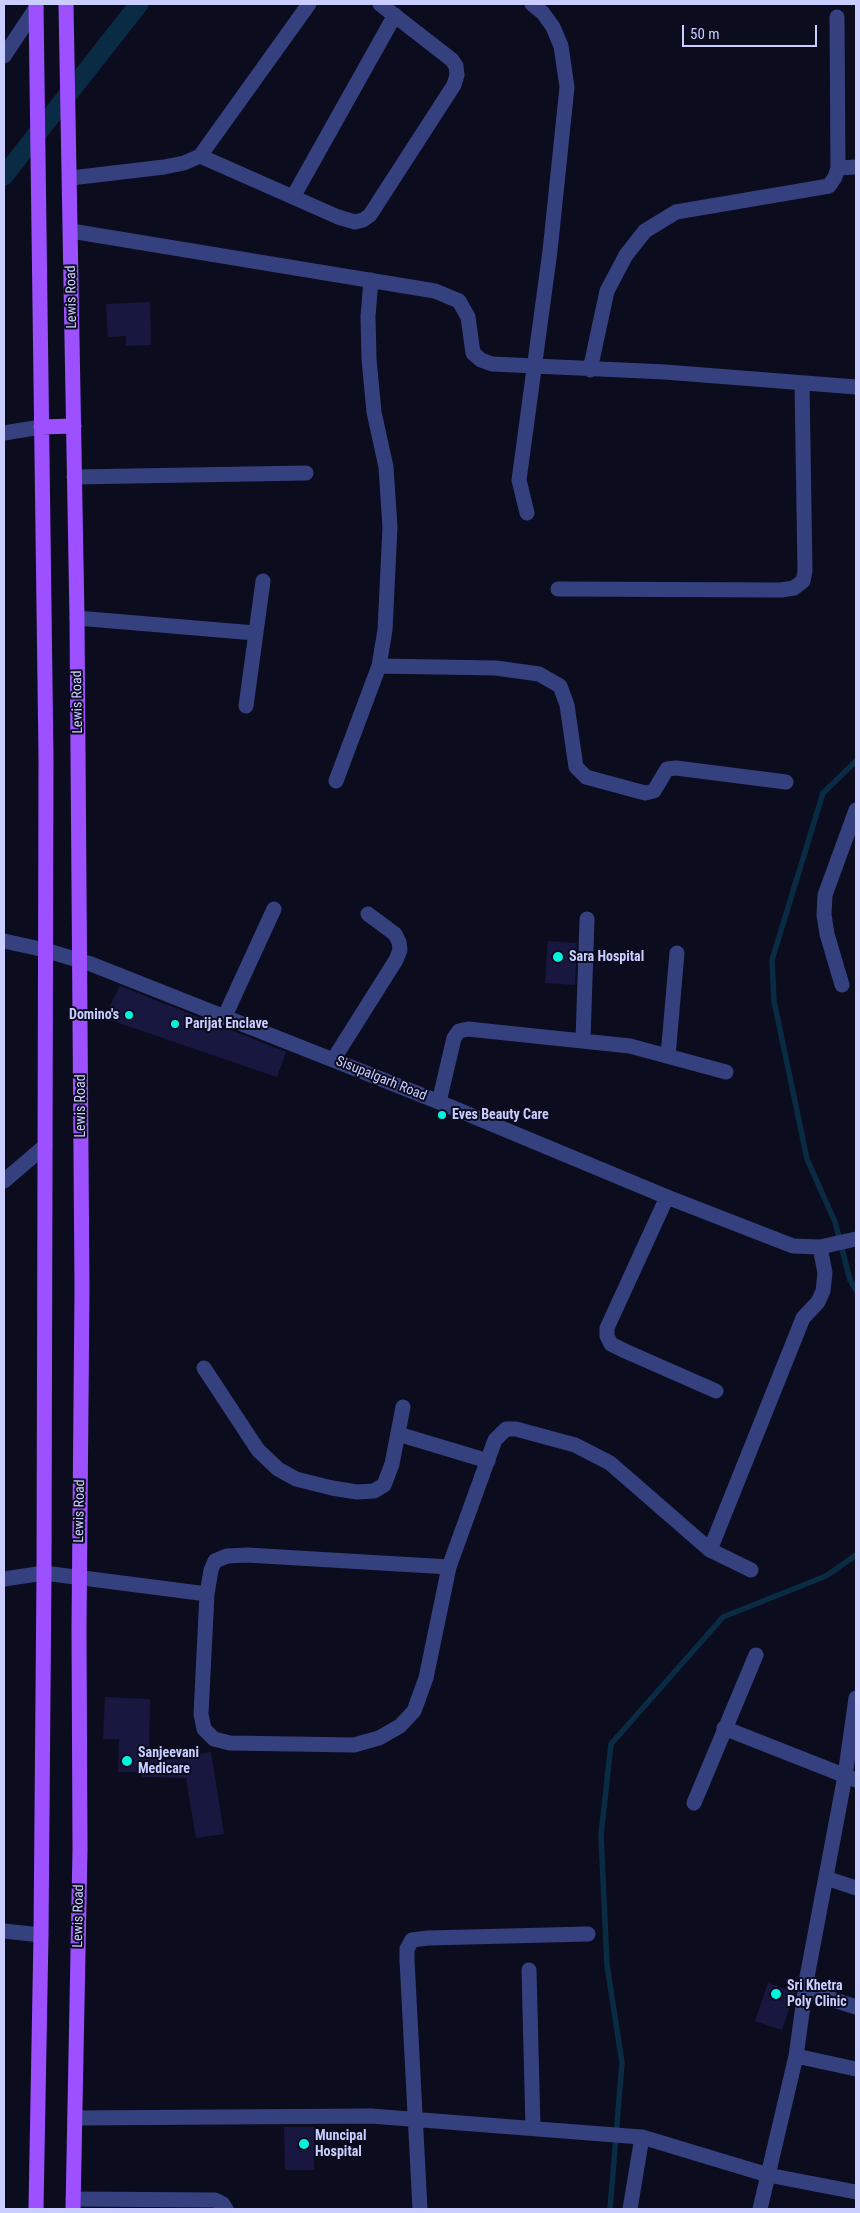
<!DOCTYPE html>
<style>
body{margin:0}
#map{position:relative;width:860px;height:2213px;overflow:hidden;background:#0c0c1f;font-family:"Roboto Condensed",sans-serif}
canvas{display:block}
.frame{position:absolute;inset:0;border:5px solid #c9cdff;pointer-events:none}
.scale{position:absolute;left:682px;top:25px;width:135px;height:22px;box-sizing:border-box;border:2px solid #c9cdff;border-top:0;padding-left:6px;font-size:15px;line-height:18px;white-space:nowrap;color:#c9cdff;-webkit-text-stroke:4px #0c0c1f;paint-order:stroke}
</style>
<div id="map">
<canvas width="860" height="2213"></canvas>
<div class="frame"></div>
<div class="scale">50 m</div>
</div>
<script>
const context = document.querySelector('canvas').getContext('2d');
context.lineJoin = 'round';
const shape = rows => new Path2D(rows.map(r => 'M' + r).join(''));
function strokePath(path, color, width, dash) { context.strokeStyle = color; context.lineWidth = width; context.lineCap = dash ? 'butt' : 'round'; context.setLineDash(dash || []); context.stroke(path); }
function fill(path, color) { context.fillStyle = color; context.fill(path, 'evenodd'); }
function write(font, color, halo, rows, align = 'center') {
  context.font = font + ' "Roboto Condensed",sans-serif'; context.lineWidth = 4; context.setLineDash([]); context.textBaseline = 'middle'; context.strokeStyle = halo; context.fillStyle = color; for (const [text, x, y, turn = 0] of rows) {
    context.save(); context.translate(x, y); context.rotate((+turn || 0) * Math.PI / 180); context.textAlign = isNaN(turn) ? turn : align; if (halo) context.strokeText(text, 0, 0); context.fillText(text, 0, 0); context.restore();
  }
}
strokePath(shape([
 [856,761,823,793,772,960,774,1001,807,1159,835,1222,850,1280,856,1290],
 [610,2209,622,2063,607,1965,601,1835,611,1744,723,1617,826,1576,856,1555]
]), '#0a2b44', 5.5);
strokePath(shape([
 [4,176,139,4]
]), '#0a2b44', 19);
fill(shape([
 [150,302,151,345,126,346,126,336,108,337,106,304],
 [548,941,577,943,575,985,545,983],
 [120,986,286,1052,277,1077,104,1018],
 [105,1697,150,1699,149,1752,165,1752,165,1760,211,1752,224,1834,196,1838,186,1778,142,1777,142,1772,118,1772,119,1739,103,1739],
 [768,1983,795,1992,782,2030,755,2021],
 [284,2127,314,2127,314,2170,285,2170]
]), '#181740');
strokePath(shape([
 [4,56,36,8],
 [200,156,338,217,355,222,363,220,370,215,454,85,457,75,456,66,452,60,380,4],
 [838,168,856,167],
 [71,178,164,167,184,163,200,156,309,4],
 [293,197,395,15],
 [71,231,435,291,459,301,468,317,473,353,481,360,492,364,665,372,856,387],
 [590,370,607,291,626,255,645,231,676,212,829,186,835,177,838,168,837,17],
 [4,433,41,427],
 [74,477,306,473],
 [527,513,519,480,550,251,567,87,561,46,553,27,543,13,532,4],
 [558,589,781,590,794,588,803,581,805,571,802,384],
 [77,618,255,633],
 [379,666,496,668,539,674,560,686,567,705,576,767,586,777,645,793,654,791,667,769,676,768,786,782],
 [246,706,263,581],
 [336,781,379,666,385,630,390,527,386,467,374,412,369,359,368,316,371,280],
 [4,941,45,950,91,964,439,1102,667,1197,793,1246,820,1247,856,1239],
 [842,985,827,934,824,915,825,895,856,810],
 [224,1018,274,909],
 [583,1040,587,919],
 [668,1056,677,953],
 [333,1060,396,960,400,950,399,942,395,934,368,914],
 [439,1102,454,1038,459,1031,468,1029,630,1046,726,1072],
 [4,1181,45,1146],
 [667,1197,607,1328,607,1336,611,1344,625,1351,716,1391],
 [204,1368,258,1450,278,1469,296,1479,332,1488,357,1492,374,1491,384,1485,392,1464,403,1407],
 [398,1434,488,1461],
 [710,1550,803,1318,818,1302,823,1291,825,1273,820,1247],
 [449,1567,247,1555,227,1556,215,1561,211,1570,207,1594,201,1714,204,1729,214,1739,230,1743,354,1745,379,1738,400,1726,414,1711,426,1678,449,1567,495,1440,506,1429,516,1429,575,1445,610,1463,710,1550,751,1570],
 [4,1579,44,1573,207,1594],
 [724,1728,856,1780],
 [694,1803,756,1655],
 [826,1878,856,1888],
 [4,1931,41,1935],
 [529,1970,533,2128],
 [806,1991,856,2007],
 [796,2056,856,2069],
 [75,2118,371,2116,628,2136,642,2137,768,2175,856,2192],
 [73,2199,215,2200,223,2204,226,2209],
 [420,2209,407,1960,407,1949,412,1940,428,1938,588,1934],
 [630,2209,642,2137],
 [760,2209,796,2056,807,1977,845,1776,856,1698]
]), '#35407f', 15);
strokePath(shape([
 [36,4,46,758,44,1573,41,1935,36,2209],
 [66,4,77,618,82,1289,79,1629,80,1850,73,2209],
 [41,427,74,426]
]), '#9d50ff', 15);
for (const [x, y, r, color] of [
 [558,957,6,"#00f4e0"],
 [129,1015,5,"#00f4e0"],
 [175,1024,5,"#00f4e0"],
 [442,1115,5,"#00f4e0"],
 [127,1761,6,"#00f4e0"],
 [776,1994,6,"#00f4e0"],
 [304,2144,6,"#00f4e0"]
]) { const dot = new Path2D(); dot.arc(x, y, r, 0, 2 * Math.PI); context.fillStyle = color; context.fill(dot); strokePath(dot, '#0c0c1f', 2); }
write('14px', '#c9cdff', '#0c0c1f', [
 ["Lewis Road",72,297,-91],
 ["Lewis Road",78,702,-91],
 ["Sisupalgarh Road",381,1079,22],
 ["Lewis Road",81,1106,-90],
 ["Lewis Road",80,1511,-89],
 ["Lewis Road",79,1916,-89]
]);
write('bold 14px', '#c9cdff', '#0c0c1f', [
 ["Sara Hospital",569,957],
 ["Domino's",119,1015,"right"],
 ["Parijat Enclave",185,1024],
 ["Eves Beauty Care",452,1115],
 ["Sanjeevani",138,1753],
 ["Medicare",138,1769],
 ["Sri Khetra",787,1986],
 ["Poly Clinic",787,2002],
 ["Muncipal",315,2136],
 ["Hospital",315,2152]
], 'left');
</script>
